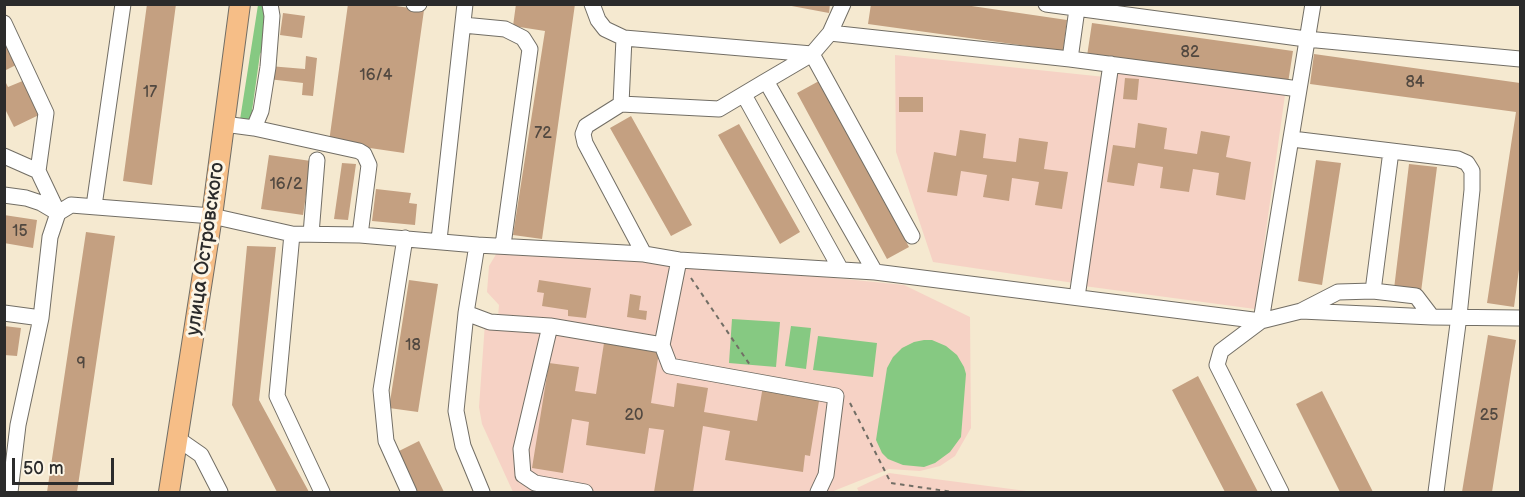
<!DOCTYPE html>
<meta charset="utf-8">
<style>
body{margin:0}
#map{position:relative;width:1525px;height:497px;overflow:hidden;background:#f5e9d0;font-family:"Balsamiq Sans",sans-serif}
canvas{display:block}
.frame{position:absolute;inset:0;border:6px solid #2b2b2b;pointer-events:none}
.scale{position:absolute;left:12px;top:458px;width:102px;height:27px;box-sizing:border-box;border:3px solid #2b2b2b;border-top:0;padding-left:8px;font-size:18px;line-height:21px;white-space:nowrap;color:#2b2b2b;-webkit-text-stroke:4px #fcf5e5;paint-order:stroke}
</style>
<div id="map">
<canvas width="1525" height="497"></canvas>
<div class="frame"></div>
<div class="scale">50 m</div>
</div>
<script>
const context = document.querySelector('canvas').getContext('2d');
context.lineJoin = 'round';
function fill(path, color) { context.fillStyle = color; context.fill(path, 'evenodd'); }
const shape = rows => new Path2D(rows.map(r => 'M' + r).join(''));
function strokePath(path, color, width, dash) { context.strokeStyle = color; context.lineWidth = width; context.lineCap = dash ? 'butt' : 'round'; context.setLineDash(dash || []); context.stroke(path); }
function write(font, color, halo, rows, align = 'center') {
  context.font = font + ' "Balsamiq Sans",sans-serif'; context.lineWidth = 6; context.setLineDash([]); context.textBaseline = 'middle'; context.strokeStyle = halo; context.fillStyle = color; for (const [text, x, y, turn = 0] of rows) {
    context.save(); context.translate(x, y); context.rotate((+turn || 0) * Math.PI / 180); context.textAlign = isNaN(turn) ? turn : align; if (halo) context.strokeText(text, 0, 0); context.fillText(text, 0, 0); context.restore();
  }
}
fill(shape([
 [895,55,1105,77,1074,283,933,262,896,152],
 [1113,72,1285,95,1255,309,1084,286],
 [509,245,904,285,970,317,971,428,955,456,940,466,920,471,889,469,831,492,513,492,482,424,479,407,485,323,498,317,499,305,487,292,489,266,498,251],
 [889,473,1034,492,859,492,857,488]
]), '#f6d2c5');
fill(shape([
 [258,5,267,5,263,49,260,54,251,118,249,122,239,126],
 [732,319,780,322,776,367,729,363],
 [791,326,811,328,806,369,785,366],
 [818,336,877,343,873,377,813,370],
 [924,340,932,340,946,346,957,355,964,367,966,374,961,437,950,452,935,463,924,467,903,465,888,459,882,453,876,440,887,368,893,357,902,348,914,342]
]), '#86c982');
fill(shape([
 [147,4,176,4,152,185,123,181],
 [348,4,382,4,424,10,404,153,329,142],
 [516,4,575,4,542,239,513,235,545,31,513,26],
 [781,4,830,4,829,13],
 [871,4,958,4,1067,20,1063,51,868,24],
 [283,13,305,16,302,38,280,35],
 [1092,23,1293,51,1288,83,1087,56],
 [4,42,18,64,4,71],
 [1314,54,1520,83,1520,262,1514,307,1487,303,1516,112,1310,84],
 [306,56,317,58,313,96,302,95,303,83,268,79,269,66,305,69],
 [1125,78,1139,79,1137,100,1123,99],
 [4,79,8,87,25,80,41,114,14,127,6,111,4,112],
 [819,81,909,247,887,259,797,93],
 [899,97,923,97,923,112,899,112],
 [631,116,692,225,671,236,610,128],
 [1138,123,1167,128,1164,149,1197,154,1201,131,1230,136,1226,157,1251,162,1245,200,1216,195,1219,173,1193,169,1189,192,1160,188,1163,167,1138,163,1134,186,1107,182,1113,145,1135,148],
 [739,124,800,232,780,244,718,135],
 [960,130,986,134,983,158,1016,162,1019,138,1048,142,1044,169,1068,172,1062,209,1035,205,1039,182,1012,178,1009,201,983,197,987,175,961,171,957,196,927,192,934,152,956,156],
 [269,155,311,161,303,215,261,209],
 [1316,160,1341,163,1322,285,1298,281],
 [342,163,356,164,348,220,334,219],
 [1409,164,1437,167,1421,292,1394,289],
 [376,189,411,193,409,203,417,204,415,225,372,221],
 [4,215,37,220,33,248,4,243],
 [86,232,115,236,77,492,47,492],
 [247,246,276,247,259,400,309,492,277,492,232,405],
 [409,280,438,284,418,412,389,408],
 [539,280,591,288,586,318,568,316,568,310,542,306,544,293,537,292],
 [630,294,641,296,639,310,647,311,646,320,627,317],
 [4,326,21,328,17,356,4,355],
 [1488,335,1516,340,1492,492,1462,492],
 [604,343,659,352,651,403,674,407,677,383,708,388,704,412,757,421,763,386,820,395,810,456,805,455,803,472,725,460,730,431,703,426,693,492,654,492,664,430,649,428,645,454,586,445,589,422,572,419,563,473,532,468,549,363,579,367,575,391,596,394],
 [1198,376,1258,492,1225,492,1172,390],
 [1322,391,1373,492,1340,492,1296,404],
 [419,441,444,492,417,492,397,452]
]), '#c4a081');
const minor = shape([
 [414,4,419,4],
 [592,4,598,20,605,29,624,38,812,54,830,33,843,4],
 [1046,4,1306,39,1520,59],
 [4,23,46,113,38,171,58,213],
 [463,25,505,29,523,38,530,49,503,245],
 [830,33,1070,59,1299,89],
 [1070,59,1077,9],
 [766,81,812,54,912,236],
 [744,95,841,270],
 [621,104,624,38],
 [224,124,254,128,359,151,364,154,369,165,360,235],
 [254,128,261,111,268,67,272,16,270,4],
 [1292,139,1458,159,1467,163,1472,171,1472,190,1459,316,1436,492],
 [4,156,38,171],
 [4,195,26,198,41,203,58,213],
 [94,206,123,4],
 [292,234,277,396,322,492],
 [311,234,317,160],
 [405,238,381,390,386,441,409,492],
 [439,240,465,4],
 [477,245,466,313,456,411,463,446,482,492],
 [644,254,585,143,583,134,586,126,621,104,719,109,766,81,875,272],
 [679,260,662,345,670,366,836,396,826,475,818,492],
 [1373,291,1391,151],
 [1077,297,1111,64],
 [1301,311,1338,292,1373,291,1416,296,1432,317],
 [4,313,41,318],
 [466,313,490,322,550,326,662,345],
 [550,326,521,449,523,475,535,483,585,492],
 [178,439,201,455,220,492],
 [10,492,18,425,41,318,50,237,58,213,71,205,212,216,292,234,360,235,477,245,644,254,679,260,875,272,1261,321,1301,311,1432,317,1520,318],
 [1281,492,1217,365,1221,351,1261,321,1313,4]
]);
const major = shape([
 [169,492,212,216,240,4]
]);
strokePath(minor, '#726e65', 17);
strokePath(major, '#726e65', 22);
strokePath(shape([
 [691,278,750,365],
 [850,403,891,483,953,492]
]), '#726e65', 2, [4.5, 4.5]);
strokePath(minor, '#fff', 15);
strokePath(major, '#f6be87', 20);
write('16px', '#514840', null, [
 ["82",1190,53],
 ["16/4",376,76],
 ["84",1415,83],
 ["17",150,93],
 ["72",543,134],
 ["16/2",286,185],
 ["15",20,232],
 ["18",413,346],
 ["9",81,364],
 ["20",634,416],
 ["25",1489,416]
]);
write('20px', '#2b2b2b', '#fcf5e5', [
 ["улица Островского",206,249,-82]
]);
</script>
